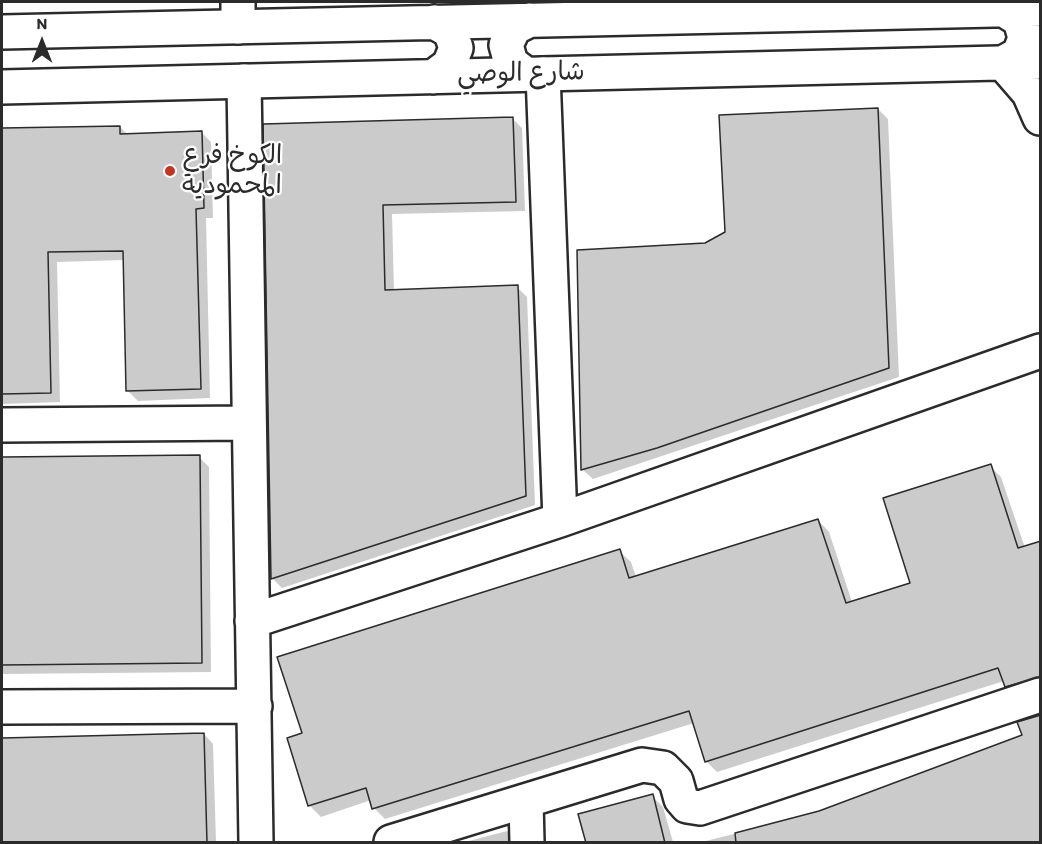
<!DOCTYPE html>
<meta charset="utf-8">
<style>
body{margin:0}
#map{position:relative;width:1042px;height:844px;overflow:hidden;background:#fff;font-family:Itim,sans-serif}
canvas{display:block}
.frame{position:absolute;inset:0;border:3px solid #2b2b2b;pointer-events:none}
.north{position:absolute;left:12px;top:12px;width:60px;height:60px;-webkit-text-stroke:4px #fff;paint-order:stroke;rotate:0deg;font-size:16px;font-weight:700;line-height:24px;text-align:center;color:#2b2b2b}
.north::after{content:'';display:block;margin:auto;width:21px;height:27px;background:#2b2b2b;clip-path:polygon(50% 0,100% 100%,50% 72%,0 100%)}
</style>
<div id="map">
<canvas width="1042" height="844"></canvas>
<div class="frame"></div>
<div class="north">N</div>
</div>
<script>
const context = document.querySelector('canvas').getContext('2d');
context.lineJoin = 'round';
function fill(path, color) { context.fillStyle = color; context.fill(path, 'evenodd'); }
const shape = rows => new Path2D(rows.map(r => 'M' + r).join(''));
function strokePath(path, color, width, dash) { context.strokeStyle = color; context.lineWidth = width; context.lineCap = dash ? 'butt' : 'round'; context.setLineDash(dash || []); context.stroke(path); }
function write(font, color, halo, rows, align = 'center') {
  context.font = font + ' Itim,"Playpen Sans Arabic",sans-serif'; context.lineWidth = 4.5; context.setLineDash([]); context.textBaseline = 'middle'; context.strokeStyle = halo; context.fillStyle = color; for (const [text, x, y, turn = 0] of rows) {
    context.save(); context.translate(x, y); context.rotate((+turn || 0) * Math.PI / 180); context.textAlign = isNaN(turn) ? turn : align; if (halo) context.strokeText(text, 0, 0); context.fillText(text, 0, 0); context.restore();
  }
}
fill(shape([
 [878,109,888,119,899,377,593,479,583,470,579,251,727,243],
 [513,119,522,128,525,211,392,214,394,291,517,287,527,297,535,505,282,588,272,578,265,126],
 [120,127,128,135,201,132,211,142,213,218,206,218,210,398,138,401,128,391,124,260,57,262,60,402,2,404,2,130],
 [199,457,209,467,211,672,2,674,2,458],
 [990,466,1001,477,1025,548,1010,687,1040,679,1040,691,1017,697,1004,681,717,772,706,761,694,723,385,819,374,808,371,800,321,817,310,806,288,739,304,734,619,551,631,562,636,577,818,520,829,532,852,602,912,584],
 [204,734,213,744,216,842,2,842,2,740],
 [1024,736,1040,842,702,842,820,812],
 [652,796,663,807,673,842,587,842],
 [507,831,518,842,465,842]
]), '#0003');
const building = shape([
 [878,108,889,368,657,448,581,470,577,250,705,243,725,232,719,115,878,108],
 [513,117,516,202,383,205,385,290,518,285,526,496,271,579,263,124,513,117],
 [120,126,120,134,202,131,204,208,196,209,201,389,126,391,123,251,48,252,51,393,2,394,2,128,120,126],
 [200,455,202,663,2,665,2,457,200,455],
 [991,464,1018,548,1041,541,1041,677,1005,687,998,668,705,762,689,711,372,809,366,788,308,806,287,738,302,733,277,657,620,549,629,578,818,519,846,603,910,583,883,498,991,464],
 [1041,715,1041,843,736,843,735,833,819,811,1022,735,1017,722,1041,715],
 [204,733,207,843,2,843,2,738,204,733],
 [653,794,665,843,586,843,578,814,653,794]
]);
fill(building, '#cbcbcb');
strokePath(building, '#2b2b2b', 1.5);
const minor = shape([
 [238,2,238,27],
 [543,74,560,520],
 [244,81,256,842],
 [2,425,249,423],
 [252,621,560,520,1040,351],
 [2,707,255,706],
 [526,801,527,842],
 [391,842,642,765,663,768,676,781,681,799,687,806,700,808,1040,695]
]);
const tertiary = shape([
 [1004,10,1020,20,1025,38,1019,54,1003,63,1029,93,1040,118],
 [2,32,1040,9],
 [526,74,511,63,506,45,514,28,530,20],
 [433,77,449,65,456,48,450,31,434,22],
 [2,87,1040,62]
]);
strokePath(minor, '#2b2b2b', 38);
strokePath(tertiary, '#2b2b2b', 38);
strokePath(minor, '#fff', 33);
strokePath(tertiary, '#fff', 33);
for (const [x, y, r, color] of [
 [170,171,6,"#c8321e"]
]) { const dot = new Path2D(); dot.arc(x, y, r, 0, 2 * Math.PI); context.fillStyle = color; context.fill(dot); strokePath(dot, '#fff', 2); }
write('26px', '#2b2b2b', '#fff', [
 ["شارع الوصي",521,74,-1]
]);
write('26px', '#2b2b2b', '#fff', [
 ["الكوخ فرع",182,156],
 ["المحمودية",182,186]
], 'left');
</script>
